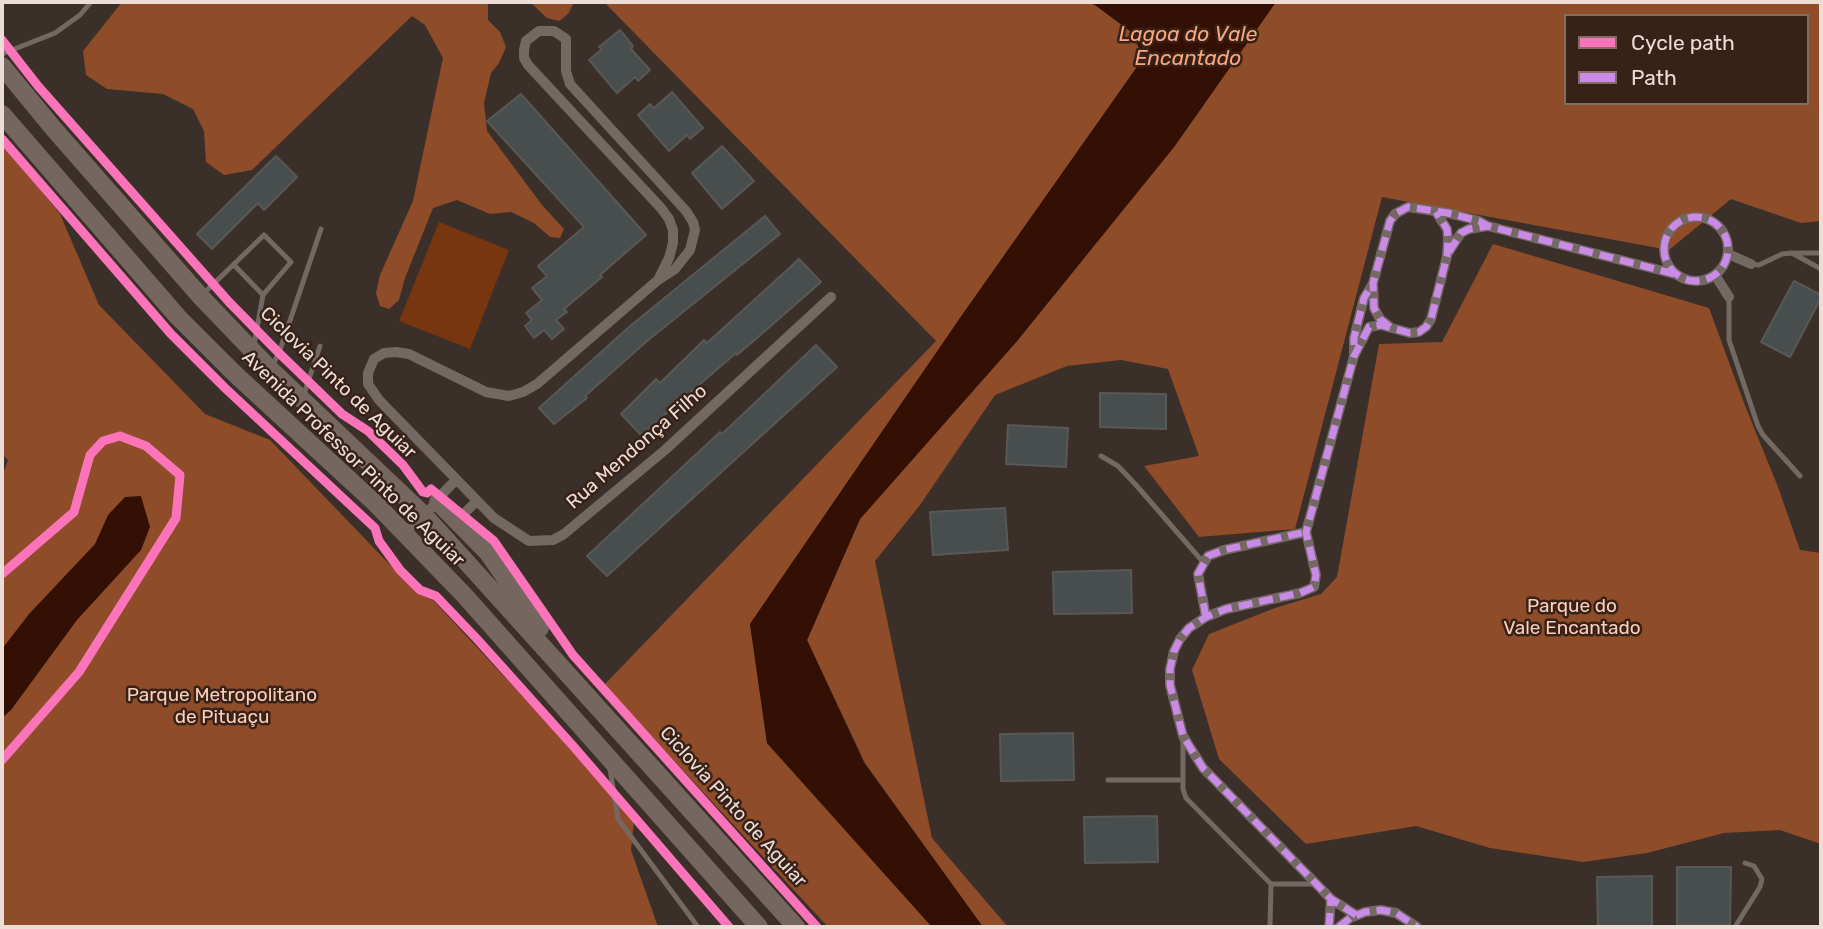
<!DOCTYPE html>
<meta charset="utf-8">
<style>
body{margin:0}
#map{position:relative;width:1823px;height:929px;overflow:hidden;background:#3b2f29;font-family:Rubik,sans-serif}
canvas{display:block}
.frame{position:absolute;inset:0;border:4px solid #ecddd6;pointer-events:none}
.legend{position:absolute;left:1564px;top:14px;width:245px;height:91px;box-sizing:border-box;background:#382218;border:2px solid #806d64;margin:0;padding:9px 12px;list-style:none;font-size:21px;color:#ecddd6}
.legend li{display:flex;align-items:center;gap:14px;height:35px}
.legend b{width:35px;border:2px solid #806d64}
</style>
<div id="map">
<canvas width="1823" height="929"></canvas>
<div class="frame"></div>
<ul class="legend">
<li><b style="height:9px;background:#fb73b8"></b>Cycle path</li>
<li><b style="height:9px;background:#ca8be6"></b>Path</li>
</ul>
</div>
<script>
const context = document.querySelector('canvas').getContext('2d');
context.lineJoin = 'round';
function fill(path, color) { context.fillStyle = color; context.fill(path, 'evenodd'); }
const shape = rows => new Path2D(rows.map(r => 'M' + r).join(''));
function strokePath(path, color, width, dash) { context.strokeStyle = color; context.lineWidth = width; context.lineCap = dash ? 'butt' : 'round'; context.setLineDash(dash || []); context.stroke(path); }
function write(font, color, halo, rows, align = 'center') {
  context.font = font + ' Rubik,sans-serif'; context.lineWidth = 5; context.setLineDash([]); context.textBaseline = 'middle'; context.strokeStyle = halo; context.fillStyle = color; for (const [text, x, y, turn = 0] of rows) {
    context.save(); context.translate(x, y); context.rotate((+turn || 0) * Math.PI / 180); context.textAlign = isNaN(turn) ? turn : align; if (halo) context.strokeText(text, 0, 0); context.fillText(text, 0, 0); context.restore();
  }
}
fill(shape([
 [439,222,509,250,470,349,399,321]
]), '#77360f');
fill(shape([
 [122,2,488,2,488,20,500,32,506,47,499,63,491,73,484,103,487,131,542,205,564,229,560,238,550,237,534,223,511,212,490,214,457,200,433,208,405,278,399,300,389,309,380,306,376,293,380,275,413,201,443,58,425,25,412,16,252,170,224,175,206,162,204,131,193,109,163,94,107,89,86,75,83,51],
 [530,2,574,2,568,14,559,21,547,18],
 [602,2,1087,2,1095,5,1130,31,1144,57,960,318,750,624,767,743,932,927,828,927,604,685,936,341,605,3],
 [1276,2,1821,2,1821,221,1801,223,1731,199,1669,250,1382,197,1295,529,1199,537,1144,466,1199,456,1168,369,1121,360,1067,366,995,395,920,505,875,561,932,838,1008,927,983,927,865,763,807,640,860,519,1017,341,1174,147],
 [1566,16,1807,16,1807,103,1566,103],
 [2,143,60,214,99,305,205,414,270,440,418,594,433,600,573,751,634,821,631,850,658,927,2,927,2,477,8,460,2,454],
 [1493,244,1709,308,1744,403,1778,487,1800,550,1821,553,1821,844,1780,830,1724,833,1647,853,1583,862,1490,848,1416,826,1306,844,1219,759,1192,670,1209,634,1275,608,1321,594,1337,577,1379,344,1442,342]
]), '#8f4c29');
fill(shape([
 [1087,2,1276,2,1174,147,1017,341,860,519,807,640,864,763,983,927,932,927,767,743,750,624,960,318,1144,57,1130,31,1095,5],
 [141,496,150,527,141,550,77,620,11,710,2,718,2,649,29,614,95,544,108,515,125,497]
]), '#341004');
const building = shape([
 [620,30,633,46,631,49,650,70,638,81,635,77,617,93,589,60,602,49,599,47,620,30],
 [672,92,703,128,690,139,687,135,669,151,638,115,650,104,654,108,672,92],
 [521,94,646,235,600,275,602,277,564,309,567,312,556,320,564,329,552,339,544,330,534,338,525,326,532,320,526,313,542,300,532,288,547,276,538,266,584,227,487,121,521,94],
 [722,146,754,181,722,209,692,173,722,146],
 [276,156,297,177,264,210,258,203,212,249,197,234,276,156],
 [765,216,780,234,647,341,585,396,587,398,554,424,539,408,629,327,765,216],
 [799,259,821,282,758,337,737,355,736,353,641,435,621,414,656,379,660,383,704,340,707,343,799,259],
 [1794,281,1821,295,1821,298,1790,357,1761,342,1794,281],
 [816,345,837,367,607,576,587,556,720,432,722,434,816,345],
 [1100,393,1166,394,1166,429,1100,427,1100,393],
 [1008,425,1068,428,1066,467,1006,464,1008,425],
 [1005,508,1008,550,933,555,930,512,1005,508],
 [1131,570,1132,613,1054,614,1053,572,1131,570],
 [1073,733,1074,780,1001,781,1000,734,1073,733],
 [1157,816,1158,862,1085,863,1084,817,1157,816],
 [1677,867,1731,867,1730,925,1677,925,1677,867],
 [1652,876,1652,927,1598,927,1597,877,1652,876]
]);
fill(building, '#484d4d');
strokePath(building, '#585857', 2);
strokePath(shape([
 [2,54,55,33,80,15,91,2],
 [1795,253,1821,253],
 [1751,264,1759,265,1782,254,1792,253,1821,269],
 [234,265,263,295],
 [203,294,264,235,291,262,263,295,254,345],
 [1729,297,1729,340,1758,426,1763,435,1800,476],
 [272,366,279,353,321,229],
 [303,397,320,346],
 [1101,456,1118,466,1136,485,1203,562],
 [1183,739,1183,789,1186,798,1271,884,1315,884],
 [610,769,618,819,698,927],
 [1108,780,1183,780],
 [1270,927,1271,884],
 [1735,927,1760,887,1762,879,1754,866,1745,863]
]), '#736862', 5);
strokePath(shape([
 '1664 249a32 32 0 1 1 64 0a32 32 0 1 1-64 0Z',
 [1448,253,1461,233,1469,229,1488,226],
 [1728,254,1751,264],
 [1715,275,1729,297],
 [658,280,669,258,673,243,673,230,669,219,661,208,528,65,524,58,524,50,526,41,539,31,554,31,566,39,566,71,570,84,686,211,693,222,695,230,690,250,675,269,658,280,537,384,523,392,509,396,486,392,409,354,396,352,384,353,374,359,368,373,368,384,379,400,494,518,529,541,553,540,564,534,665,450,831,297],
 [1389,326,1380,319,1374,308,1373,283,1390,221,1395,214,1408,207,1448,213,1479,221,1488,226,1675,274],
 [1354,353,1354,338,1364,298,1372,285],
 [456,521,477,501],
 [404,533,438,502,444,492,456,480],
 [1206,617,1198,574,1208,556,1224,550,1306,532],
 [1356,915,1331,899,1203,768,1183,736,1170,685,1170,669,1174,651,1180,639,1189,628,1206,617,1226,609,1300,593,1314,587,1316,575,1306,532,1354,356,1369,327,1381,325,1410,333,1419,332,1426,327,1431,319,1447,256,1448,238,1447,229,1436,212],
 [1329,927,1331,899],
 [1339,927,1350,918,1365,912,1381,910,1396,913,1417,927]
]), '#736862', 10);
strokePath(shape([
 [2,66,53,128,201,297,270,369,424,515,796,927],
 [2,114,178,317,235,374,376,504,465,596,759,927],
 [438,502,488,553,540,628]
]), '#766660', 18);
strokePath(shape([
 '1664 249a32 32 0 1 1 64 0a32 32 0 1 1-64 0Z',
 [1449,252,1461,233,1469,229,1488,226],
 [1390,327,1380,319,1374,308,1373,283,1390,221,1395,214,1408,207,1448,213,1479,221,1488,226,1675,274],
 [1354,345,1354,338,1364,298,1372,285],
 [1206,617,1198,574,1208,556,1224,550,1306,532],
 [1356,915,1331,899,1203,768,1183,736,1170,685,1170,669,1174,651,1180,639,1189,628,1206,617,1226,609,1300,593,1314,587,1316,575,1306,532,1354,356,1369,327,1381,325,1410,333,1419,332,1426,327,1431,319,1447,256,1448,238,1447,229,1436,212],
 [1329,927,1331,899],
 [1339,927,1350,918,1365,912,1381,910,1396,913,1417,927]
]), '#ca8be6', 7, [14, 7]);
strokePath(shape([
 [2,40,38,86,229,302,279,353,342,414,368,431,403,465,423,492,427,493,431,489,494,541,573,655,817,927],
 [2,139,171,334,225,388,375,528,379,541,400,570,420,590,436,596,477,639,574,747,729,927],
 [2,574,74,512,90,455,103,441,120,436,146,446,180,475,176,518,79,672,2,760]
]), '#fb73b8', 9);
write('19px', '#ecddd6', '#382218', [
 ["Ciclovia Pinto de Aguiar",338,383,44],
 ["Rua Mendonça Filho",637,447,-41],
 ["Avenida Professor Pinto de Aguiar",353,459,44],
 ["Ciclovia Pinto de Aguiar",733,807,48]
]);
write('19px', '#fbcfba', '#382218', [
 ["Parque do",1572,607],
 ["Vale Encantado",1572,629],
 ["Parque Metropolitano",222,696],
 ["de Pituaçu",222,718]
]);
write('italic 21px', '#fba67d', '#382218', [
 ["Lagoa do Vale",1188,35],
 ["Encantado",1188,59]
]);
</script>
